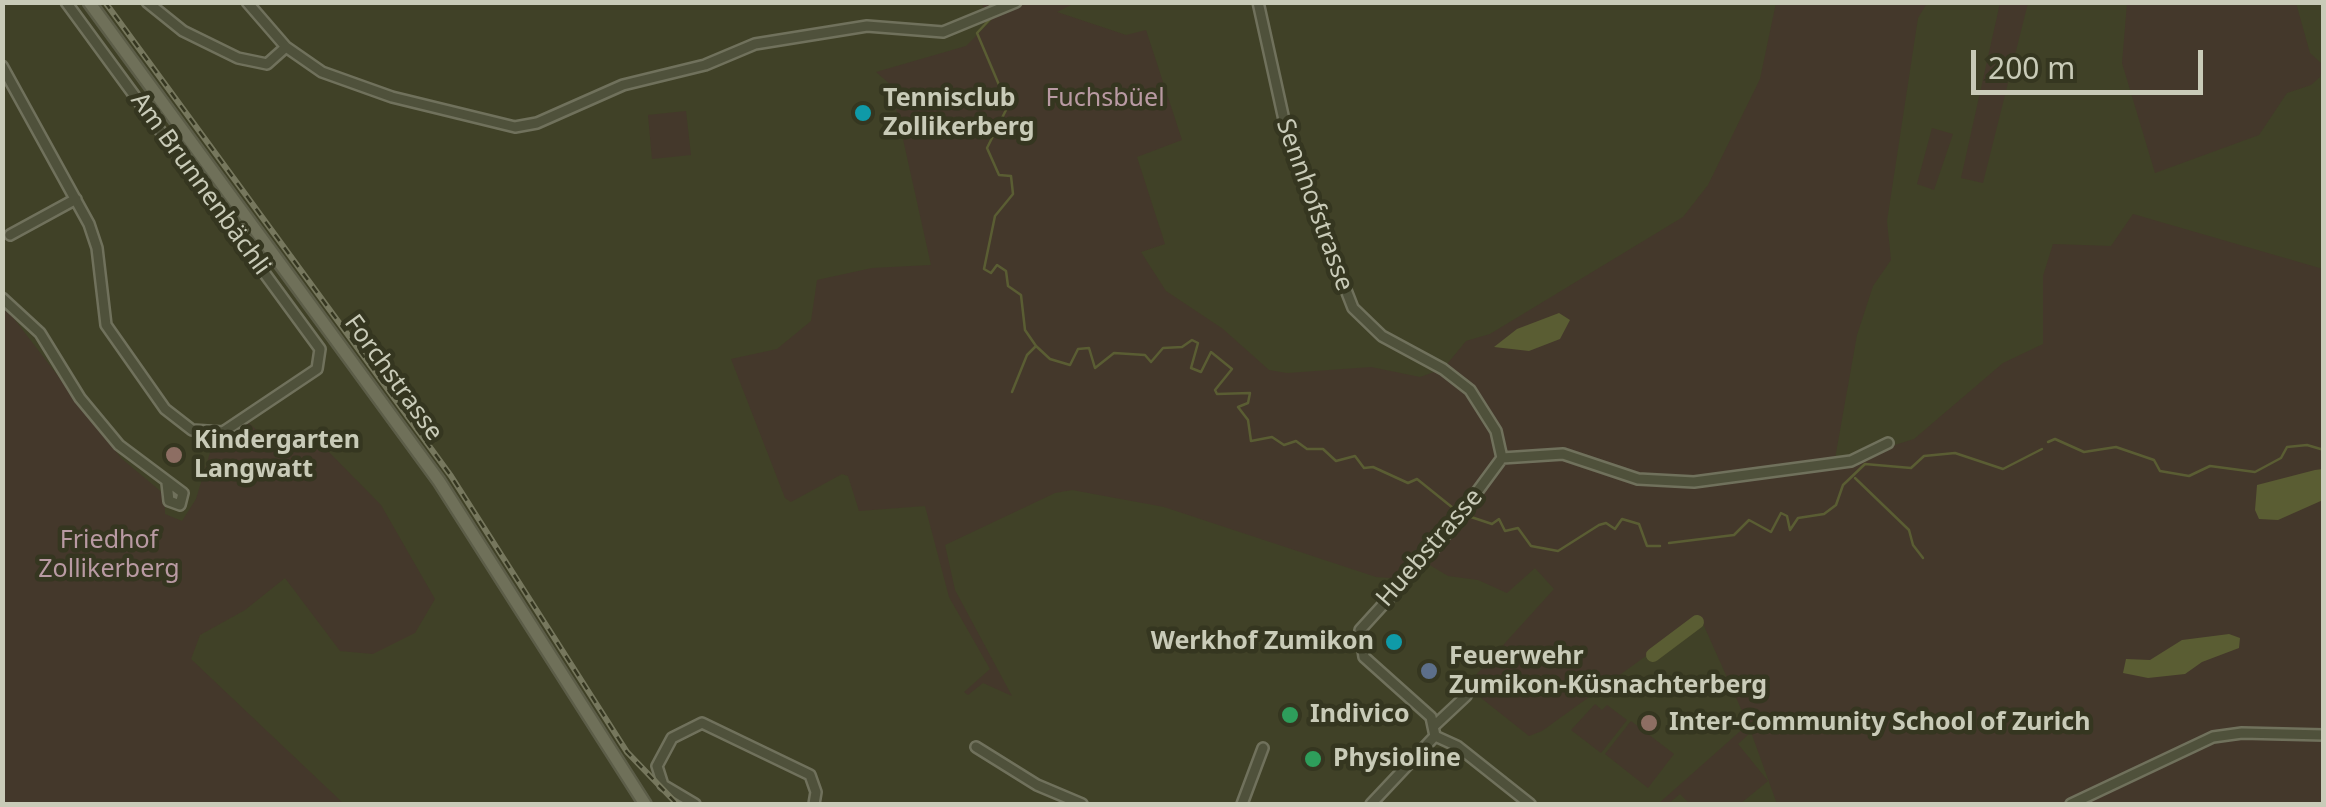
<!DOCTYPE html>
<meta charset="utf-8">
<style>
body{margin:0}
#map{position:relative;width:2326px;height:807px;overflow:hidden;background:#404127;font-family:"Noto Sans",sans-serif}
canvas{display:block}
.frame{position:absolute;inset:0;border:5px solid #c9cbb8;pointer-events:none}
.scale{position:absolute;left:1971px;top:50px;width:232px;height:45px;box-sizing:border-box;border:5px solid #c9cbb8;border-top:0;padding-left:12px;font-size:30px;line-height:35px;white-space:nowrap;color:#c9cbb8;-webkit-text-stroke:8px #353620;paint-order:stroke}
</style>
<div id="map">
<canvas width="2326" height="807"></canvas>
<div class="frame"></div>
<div class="scale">200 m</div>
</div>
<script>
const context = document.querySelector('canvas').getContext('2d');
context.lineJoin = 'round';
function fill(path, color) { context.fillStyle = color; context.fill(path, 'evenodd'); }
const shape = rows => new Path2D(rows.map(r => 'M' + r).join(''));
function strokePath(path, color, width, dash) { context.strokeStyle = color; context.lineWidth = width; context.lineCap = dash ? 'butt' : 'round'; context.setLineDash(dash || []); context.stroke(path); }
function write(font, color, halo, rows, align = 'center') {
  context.font = font + ' "Noto Sans",sans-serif'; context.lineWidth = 9; context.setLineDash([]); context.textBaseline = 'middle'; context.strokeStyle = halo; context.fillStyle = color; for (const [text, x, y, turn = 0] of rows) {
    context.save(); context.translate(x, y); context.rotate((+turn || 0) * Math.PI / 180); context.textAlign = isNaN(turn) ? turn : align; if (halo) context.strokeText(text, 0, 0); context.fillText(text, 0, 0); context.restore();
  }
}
fill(shape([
 [981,3,1075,3,1057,12,1126,35,1146,30,1182,140,1137,157,1165,244,1141,252,1166,291,1223,329,1269,370,1287,373,1371,367,1420,377,1443,369,1466,341,1490,334,1683,217,1708,185,1760,79,1776,3,1927,3,1918,18,1887,221,1891,260,1873,286,1857,335,1834,464,1914,439,2003,363,2043,344,2043,276,2053,244,2111,246,2133,214,2323,269,2323,804,1777,804,1751,732,1738,744,1768,781,1740,804,1690,804,1680,794,1668,804,1658,804,1746,726,1751,731,1700,617,1542,731,1529,736,1466,686,1554,589,1535,568,1507,593,1478,580,1448,576,1428,564,1398,594,1405,579,1376,577,1164,507,1072,490,1055,493,945,545,955,590,1012,696,983,683,968,695,964,692,990,669,949,597,925,506,859,511,848,476,842,474,791,502,785,498,731,359,777,349,811,321,817,280,872,268,931,265,891,85,876,72,966,46,991,21],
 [2000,3,2028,3,1983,183,1961,178],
 [2296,3,2310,53,2323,65,2320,77,2311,85,2287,93,2259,135,2155,173,2122,63,2127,3],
 [686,111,691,155,652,159,648,115],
 [1932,128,1953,134,1934,190,1917,184],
 [2,303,121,458,165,495,165,514,182,521,196,499,212,446,226,441,233,435,229,429,246,420,280,453,324,447,381,505,435,599,415,633,373,654,340,651,285,578,245,610,200,635,191,659,344,804,3,804],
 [1595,704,1602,710,1607,705,1627,720,1601,753,1571,730],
 [1631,721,1674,754,1648,788,1605,754]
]), '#44382b');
fill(shape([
 [1559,313,1570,320,1560,339,1529,351,1494,347,1517,329],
 [2315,470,2323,469,2323,500,2278,520,2259,519,2255,510,2257,485],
 [2229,634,2240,638,2239,648,2202,662,2185,674,2148,678,2123,673,2126,659,2150,660,2182,640]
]), '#5a5d33');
strokePath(shape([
 [990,2,990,6],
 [992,17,977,33,1008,106,987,148,999,175,1011,176,1013,194,995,216,984,269,991,273,997,265,1006,271,1008,286,1021,295,1025,330,1036,346,1050,359,1070,365,1078,349,1089,348,1095,368,1114,353,1145,355,1151,362,1163,348,1182,347,1192,340,1198,343,1191,368,1201,372,1211,352,1232,369,1215,390,1217,394,1250,393,1248,403,1238,407,1248,420,1251,441,1272,437,1284,445,1296,441,1307,449,1323,449,1336,461,1355,456,1364,468,1373,467,1408,483,1417,479,1458,512],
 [1012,392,1027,355,1036,346],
 [2048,442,2055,439,2084,452,2116,447,2154,460,2160,471,2189,476,2210,466,2255,472,2281,458,2287,447,2307,445,2324,450],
 [1855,478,1909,530,1913,545,1923,558],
 [1465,515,1492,524,1499,519,1505,531,1518,528,1531,546,1558,551,1599,525,1606,523,1615,529,1622,519,1639,524,1647,546,1660,546],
 [1669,543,1734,535,1749,520,1771,532,1781,513,1787,516,1790,530,1798,518,1824,514,1836,505,1843,485,1865,464,1911,468,1924,456,1955,453,2003,469,2042,449]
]), '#5a5d33', 2.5);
strokePath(shape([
 [1653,655,1697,622]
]), '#5a5d33', 14);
const minor = shape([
 [147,2,183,31,238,58,267,64,286,47],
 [247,2,286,47,322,72,392,97,515,127,537,123,623,85,705,65,755,44,867,26,943,32,1016,2],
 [1258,2,1290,147,1353,308,1382,336,1443,369,1470,390,1496,431,1502,458],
 [2,66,89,224,97,248,106,325,165,409,192,430,223,432,317,369,320,349,66,2],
 [10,235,76,199],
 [2,298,40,333,80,398,119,445,183,493,180,505,169,501,167,483],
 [1502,458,1563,454,1638,479,1694,482,1851,461,1888,443],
 [1434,726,1466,696],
 [1435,736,1431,717,1364,657,1360,630,1440,542,1502,458],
 [1435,736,1457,746,1530,804],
 [976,747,1037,785,1082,804],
 [695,804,663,785,657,766,672,738,702,723,810,775,816,792,814,804],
 [1242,804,1263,748],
 [1371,804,1435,736],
 [2071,804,2213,737,2242,733,2324,735]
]);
const major = shape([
 [89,2,439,481,645,804]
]);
strokePath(minor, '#70715c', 14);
strokePath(major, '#5c5d48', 16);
strokePath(minor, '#4f513b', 9);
strokePath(major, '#6f7059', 11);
const rail = shape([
 [105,2,451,476,627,752,677,804]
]);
strokePath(rail, '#76775d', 6);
strokePath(rail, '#353620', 2.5, [8]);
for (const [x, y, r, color] of [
 [863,113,10,"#0f9aa8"],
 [174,455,10,"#8d6e63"],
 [1394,642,10,"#0f9aa8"],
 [1429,671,10,"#5c6f8a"],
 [1290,715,10,"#2e9e5b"],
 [1649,723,10,"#8d6e63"],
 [1313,759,10,"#2e9e5b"]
]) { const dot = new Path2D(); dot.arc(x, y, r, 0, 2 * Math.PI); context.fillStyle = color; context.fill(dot); strokePath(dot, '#353620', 4); }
write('bold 25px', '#c9cbb8', '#353620', [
 ["Tennisclub",883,99],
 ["Zollikerberg",883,128],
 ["Kindergarten",194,441],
 ["Langwatt",194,470],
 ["Werkhof Zumikon",1374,642,"right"],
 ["Feuerwehr",1449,657],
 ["Zumikon-Küsnachterberg",1449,686],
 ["Indivico",1310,715],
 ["Inter-Community School of Zurich",1669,723],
 ["Physioline",1333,759]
], 'left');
write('25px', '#b99aa3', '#353620', [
 ["Fuchsbüel",1105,99],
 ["Friedhof",109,541],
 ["Zollikerberg",109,570]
]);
write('25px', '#c9cbb8', '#353620', [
 ["Am Brunnenbächli",200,184,54],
 ["Sennhofstrasse",1314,205,70],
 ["Forchstrasse",393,378,54],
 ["Huebstrasse",1430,548,-49]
]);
</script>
